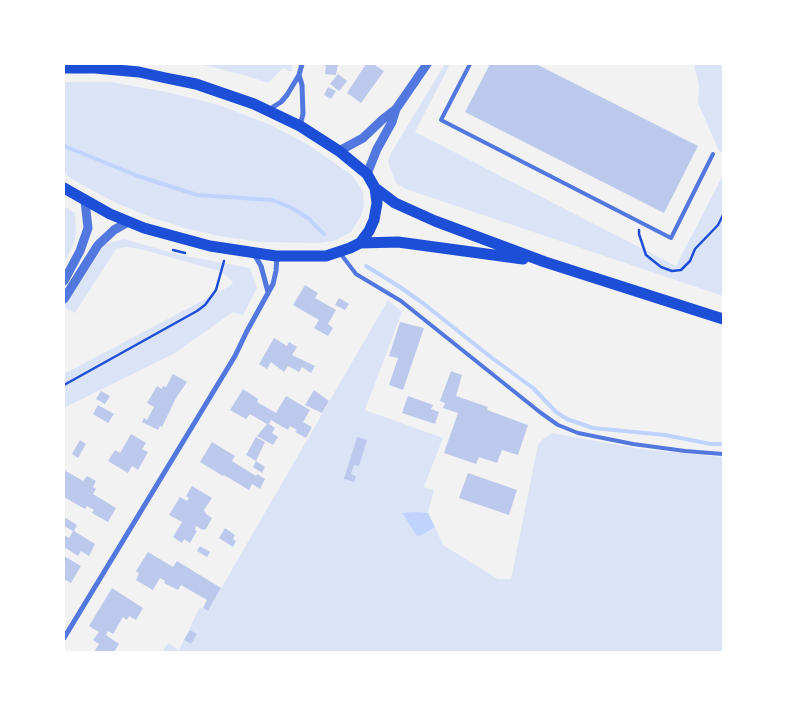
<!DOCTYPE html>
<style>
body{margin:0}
#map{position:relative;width:787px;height:716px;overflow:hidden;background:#f2f2f2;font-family:Karla,sans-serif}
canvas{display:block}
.frame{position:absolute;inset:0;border:65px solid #fff;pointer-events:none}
</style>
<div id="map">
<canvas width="787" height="716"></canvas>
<div class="frame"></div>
</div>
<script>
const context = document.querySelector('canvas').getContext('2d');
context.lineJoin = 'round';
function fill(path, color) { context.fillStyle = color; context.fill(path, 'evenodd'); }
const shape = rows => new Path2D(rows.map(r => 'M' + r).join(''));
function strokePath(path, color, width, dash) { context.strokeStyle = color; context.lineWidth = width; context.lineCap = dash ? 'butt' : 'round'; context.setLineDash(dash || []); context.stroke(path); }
fill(shape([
 [199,64,293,64,291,72,283,68,268,83,244,75],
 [445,64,450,64,415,132,676,266,723,175,723,296,406,189,396,183,388,162,391,153],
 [694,64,723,64,723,153,719,151,698,103,699,86],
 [64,82,111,82,166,92,219,105,271,125,307,144,352,175,363,191,364,204,362,214,351,232,334,241,317,243,259,242,219,236,185,228,153,218,116,203,75,181,64,173],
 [64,206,75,213,76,227,75,240,64,264],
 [124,239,180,255,250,268,257,288,243,315,233,312,175,353,64,408,64,374,230,286,233,282,220,271,140,249,126,247,116,249,75,313,64,307,105,244],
 [388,300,402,312,365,410,443,438,424,487,434,490,428,513,402,514,422,535,435,527,443,545,498,579,511,579,538,445,543,439,552,433,641,449,723,457,723,652,162,652,168,643,179,650,200,607,208,611]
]), '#dbe4f7');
fill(shape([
 [414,512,428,513,435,527,422,535,417,536,402,513]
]), '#bfd3fe');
strokePath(shape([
 [64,146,138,176,197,195,272,200,290,207,308,218,324,234],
 [366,266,400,287,424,304,492,358,533,388,556,412,567,419,593,428,665,435,711,444,723,444]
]), '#bfd3fe', 4);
fill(shape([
 [321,64,338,64,336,75,325,74,326,66],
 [366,64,373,64,384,71,361,103,347,93],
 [490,64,536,64,698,146,664,213,465,112],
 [338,74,347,81,339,91,330,84],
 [328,87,336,91,331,99,324,95],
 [305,285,318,293,315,298,336,310,328,324,333,328,328,336,314,328,319,320,293,305],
 [339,298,349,304,345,310,335,305],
 [400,322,424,328,403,390,389,385,398,358,389,356],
 [274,338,287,346,289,342,297,347,292,355,315,366,311,373,302,367,299,372,288,366,284,372,271,362,267,369,259,364],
 [451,371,462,375,456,396,488,407,487,410,528,425,518,455,502,450,497,463,479,457,476,464,444,453,458,413,443,408,445,403,440,401],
 [173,374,187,382,176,398,162,427,160,426,158,430,142,422,144,418,147,420,154,407,147,403,157,386,162,389,163,386,166,387],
 [243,389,258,399,257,402,276,413,286,396,310,410,303,422,312,427,306,438,295,432,297,430,290,426,288,430,271,420,269,424,275,428,272,433,278,437,273,445,257,436,267,424,250,414,246,419,230,410],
 [314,390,329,401,322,413,305,405],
 [101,391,110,396,105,404,96,399],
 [408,396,433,405,431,409,439,412,435,424,402,413],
 [98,405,114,414,108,423,93,414],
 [131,434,146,443,142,449,148,452,138,470,132,466,128,473,108,461,115,450,120,453],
 [256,437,265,442,256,461,246,455],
 [357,437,367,440,359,466,354,465,351,474,356,476,354,482,344,479],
 [80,440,86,444,78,458,72,454],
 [212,442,235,456,232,461,256,476,257,474,265,479,260,489,252,484,249,490,224,475,223,476,200,462],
 [256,461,265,467,262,473,253,467],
 [64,470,83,481,87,476,96,481,93,487,96,489,93,494,116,508,108,522,92,513,94,510,87,506,85,509,64,497],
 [468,473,517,490,509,515,459,498],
 [192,486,212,498,204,510,206,514,212,518,206,529,203,530,196,526,195,530,197,531,190,543,184,539,182,543,173,537,182,522,169,515,180,497,187,501,189,498,186,496],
 [64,517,77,525,74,531,95,544,89,556,81,551,78,556,64,547,64,535,69,538,73,531,64,526],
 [225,528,235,535,233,539,236,541,233,547,219,538],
 [200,546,210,552,207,557,197,551],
 [148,552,173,567,177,561,221,588,208,611,203,608,207,600,181,585,178,590,164,583,165,581,160,578,153,590,136,580,139,573,136,571],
 [64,556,81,566,71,583,64,579],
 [112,588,143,608,136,620,129,616,127,620,123,617,113,634,108,631,106,635,119,644,114,652,94,652,99,644,93,640,99,632,89,626],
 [190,630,197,634,191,644,184,640]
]), '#bdc9ec');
strokePath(shape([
 [639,230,639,234,646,255,661,267,672,271,681,270,690,261,695,249,718,225,723,215],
 [173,250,185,253],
 [64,385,197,311,205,305,216,290,224,261]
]), '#1d4ed8', 2.5);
strokePath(shape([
 [470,64,441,120,671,238,713,154],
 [340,253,356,274,401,301,541,413,558,425,578,433,633,444,685,451,723,454]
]), '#5277de', 4);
strokePath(shape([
 [299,75,302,85,303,114,300,126],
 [271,112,273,107,281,102,287,95,299,75,302,64],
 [254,254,261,266,268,292],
 [64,638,235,356,247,331,273,284,276,271,277,257]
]), '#5277de', 5);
strokePath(shape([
 [339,151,363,138,383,119,396,109],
 [367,174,377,149,392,122,396,109,427,64],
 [64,281,80,251,88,228,85,201],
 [64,299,98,245,114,230,128,222]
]), '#5277de', 9);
strokePath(shape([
 [64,68,95,68,139,72,166,78,196,84,254,104,300,126,339,151,367,174,375,188,377,203,374,220,369,231,360,243,350,248,326,256,276,256,210,246,144,228,110,214,64,188],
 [375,188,395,203,435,221,545,262,723,319],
 [360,243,398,242,523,259]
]), '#1d4ed8', 11);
</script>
